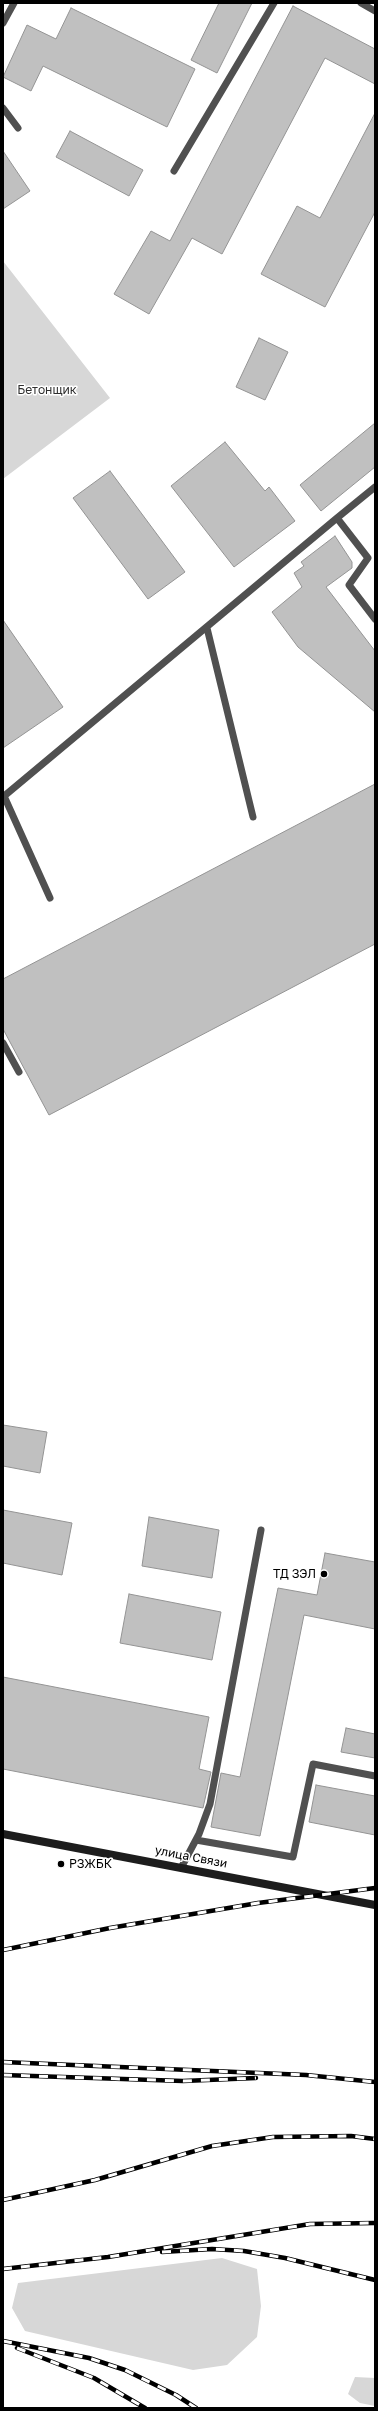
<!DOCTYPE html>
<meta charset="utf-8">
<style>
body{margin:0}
#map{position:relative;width:378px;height:2411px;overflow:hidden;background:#fff;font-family:"Golos Text",sans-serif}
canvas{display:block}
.frame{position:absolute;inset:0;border:4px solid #000;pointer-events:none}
</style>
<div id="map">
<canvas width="378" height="2411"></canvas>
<div class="frame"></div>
</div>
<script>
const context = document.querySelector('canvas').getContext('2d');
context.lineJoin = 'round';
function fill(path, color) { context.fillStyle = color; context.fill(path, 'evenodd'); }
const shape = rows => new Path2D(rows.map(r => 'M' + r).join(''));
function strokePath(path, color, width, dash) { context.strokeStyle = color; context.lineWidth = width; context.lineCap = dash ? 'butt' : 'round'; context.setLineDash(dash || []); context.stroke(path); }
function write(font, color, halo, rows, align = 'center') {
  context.font = font + ' "Golos Text",sans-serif'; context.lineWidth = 3; context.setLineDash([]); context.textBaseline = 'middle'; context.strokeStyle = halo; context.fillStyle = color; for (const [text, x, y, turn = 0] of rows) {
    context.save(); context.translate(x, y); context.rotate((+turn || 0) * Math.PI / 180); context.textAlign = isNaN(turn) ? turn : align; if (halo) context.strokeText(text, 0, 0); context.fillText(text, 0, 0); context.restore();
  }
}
fill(shape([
 [3,261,110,398,3,479],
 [222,2258,257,2269,261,2306,257,2337,227,2365,193,2370,25,2331,12,2308,18,2283],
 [355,2377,375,2378,375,2406,360,2403,348,2394]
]), '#d7d7d7');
const building = shape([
 [219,3,252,3,217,73,191,60,219,3],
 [293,6,375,49,375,84,325,58,222,254,192,238,149,314,114,294,151,231,170,241,293,6],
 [71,8,195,69,167,127,43,66,31,91,3,77,27,25,56,39,71,8],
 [375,113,375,212,325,307,261,274,297,206,320,218,375,113],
 [70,131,143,170,129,196,56,157,70,131],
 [3,151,30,191,3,209,3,151],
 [259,338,288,352,265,400,236,387,259,338],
 [375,423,375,467,321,511,300,485,375,423],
 [225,442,265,491,269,487,295,521,234,567,171,486,225,442],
 [110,471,185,572,148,599,73,498,110,471],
 [335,536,352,562,352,568,326,587,375,651,375,712,298,647,272,612,302,587,294,573,304,566,301,562,335,536],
 [3,620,63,707,3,748,3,620],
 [375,784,375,944,49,1115,3,1029,3,979,375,784],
 [3,1425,47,1432,40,1473,3,1466,3,1425],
 [3,1510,72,1523,62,1575,3,1563,3,1510],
 [149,1517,219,1530,212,1578,142,1566,149,1517],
 [325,1553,375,1562,375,1629,304,1615,260,1836,211,1827,221,1773,240,1777,278,1588,317,1595,325,1553],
 [129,1594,221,1612,212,1660,120,1643,129,1594],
 [3,1677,209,1717,199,1769,211,1772,203,1808,3,1769,3,1677],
 [346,1728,375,1734,375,1758,341,1752,346,1728],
 [316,1785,375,1796,375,1835,309,1822,316,1785]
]);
fill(building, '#c0c0c0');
strokePath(building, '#949494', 1);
strokePath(shape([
 [361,3,375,11],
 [3,23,14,3],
 [3,108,18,128],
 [174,171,274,3],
 [375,487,337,518,368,558,349,585,375,619],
 [207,628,253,817],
 [3,797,337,518],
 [3,797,4,796,50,898],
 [3,1043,19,1072],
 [196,1840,293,1857,313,1764,375,1776],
 [181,1868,199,1834,210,1804,261,1530]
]), '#505050', 7);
strokePath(shape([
 [3,1834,375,1905]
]), '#1d1d1d', 8);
const rail = shape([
 [3,1950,110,1928,258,1903,375,1888],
 [3,2062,306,2075,375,2082],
 [3,2075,183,2081,256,2078],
 [3,2200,95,2180,212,2146,273,2137,351,2136,375,2139],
 [162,2252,212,2249,244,2251,285,2258,375,2280],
 [3,2269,108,2257,310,2224,375,2223],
 [3,2341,89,2358,125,2370,176,2395,196,2408],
 [17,2348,94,2378,145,2408]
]);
strokePath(rail, '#000', 4.5);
strokePath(rail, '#fff', 3, [9]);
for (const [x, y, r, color] of [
 [324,1574,4,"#000"],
 [61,1864,4,"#000"]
]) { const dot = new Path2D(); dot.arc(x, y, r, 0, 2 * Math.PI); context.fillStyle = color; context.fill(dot); strokePath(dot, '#fff', 1.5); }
write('12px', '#2e2e2e', '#fff', [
 ["Бетонщик",47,390]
]);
write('12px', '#000', '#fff', [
 ["ТД ЗЭЛ",316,1574],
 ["РЗЖБК",69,1864,"left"]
], 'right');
write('12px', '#000', '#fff', [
 ["улица Связи",191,1857,11]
]);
</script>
